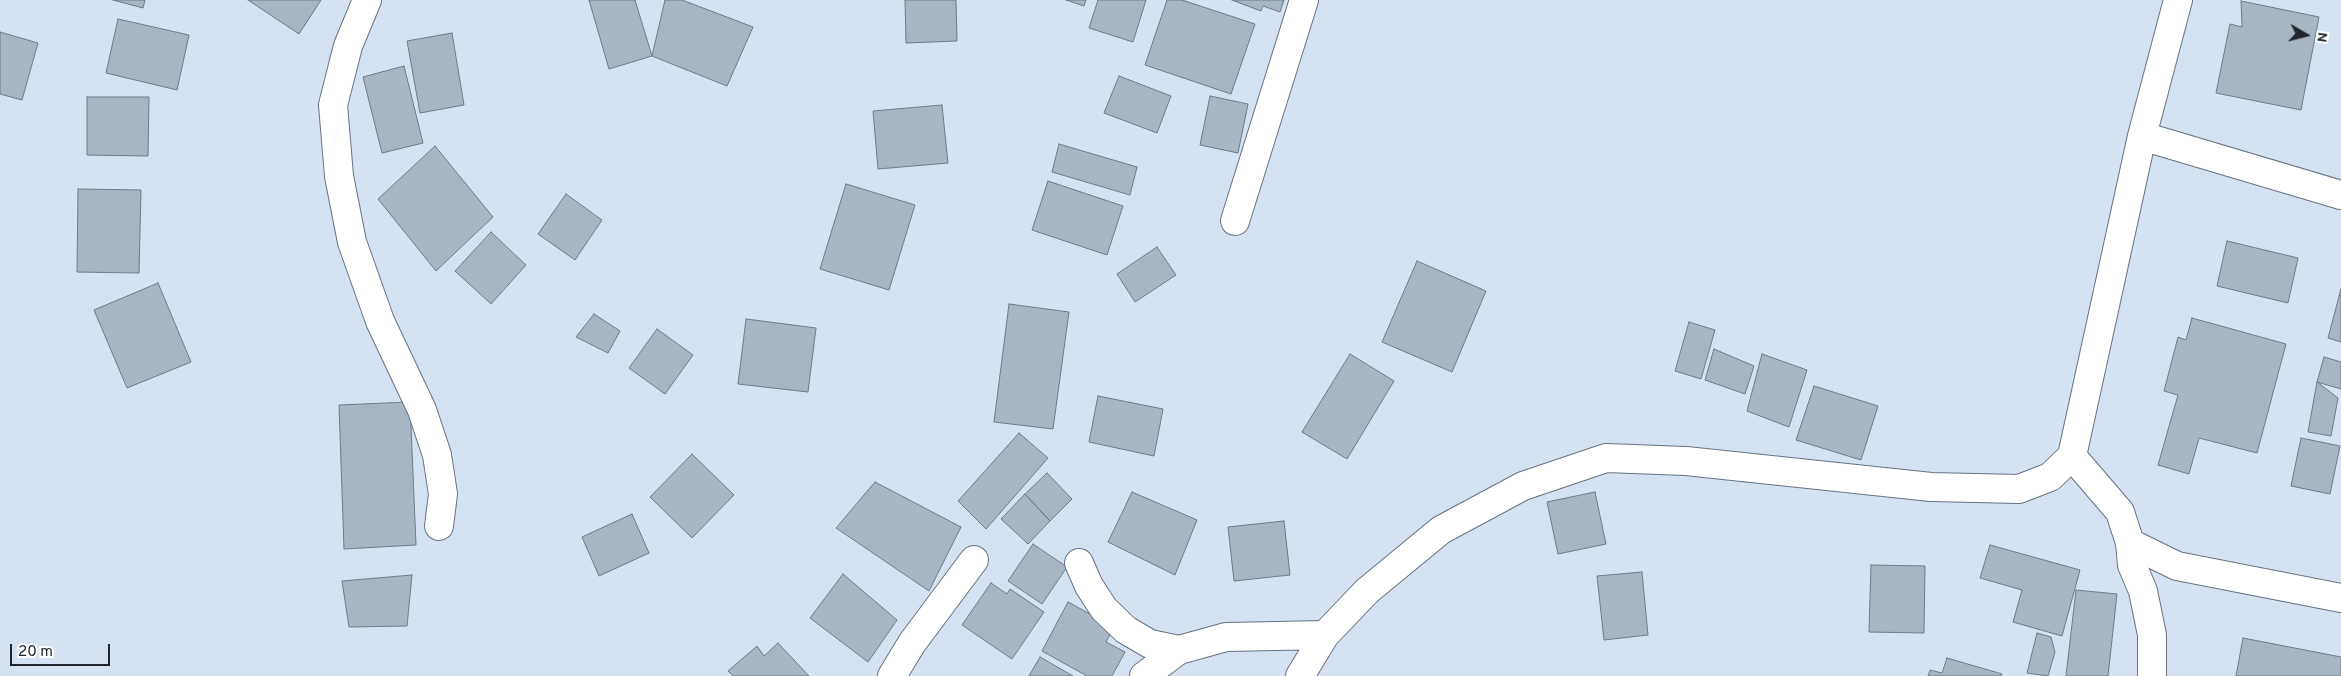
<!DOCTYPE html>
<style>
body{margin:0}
#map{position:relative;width:2341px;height:676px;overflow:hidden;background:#d4e2f1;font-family:Overpass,sans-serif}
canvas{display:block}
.north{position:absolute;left:2281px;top:10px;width:50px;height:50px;-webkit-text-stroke:4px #fff;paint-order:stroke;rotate:98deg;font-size:14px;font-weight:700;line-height:20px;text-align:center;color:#21262c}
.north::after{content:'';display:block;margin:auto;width:18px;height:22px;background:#21262c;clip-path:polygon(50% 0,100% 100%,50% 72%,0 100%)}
.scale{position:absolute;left:10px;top:644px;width:100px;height:22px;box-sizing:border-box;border:2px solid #21262c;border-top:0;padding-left:6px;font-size:15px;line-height:18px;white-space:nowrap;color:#21262c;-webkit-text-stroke:4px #fff;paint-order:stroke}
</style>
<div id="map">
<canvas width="2341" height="676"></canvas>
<div class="north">N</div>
<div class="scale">20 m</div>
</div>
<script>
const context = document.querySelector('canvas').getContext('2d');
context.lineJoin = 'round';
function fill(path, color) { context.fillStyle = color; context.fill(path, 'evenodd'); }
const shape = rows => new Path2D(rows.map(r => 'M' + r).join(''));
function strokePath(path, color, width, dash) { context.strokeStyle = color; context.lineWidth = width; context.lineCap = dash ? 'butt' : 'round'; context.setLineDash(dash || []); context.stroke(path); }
const building = shape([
 [113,0,145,0,143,8,113,0],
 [248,0,321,0,299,34,248,0],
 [589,0,635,0,652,56,609,69,589,0],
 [665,0,682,0,753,27,727,86,652,56,665,0],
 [905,0,956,0,957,41,906,43,905,0],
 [1066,0,1086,0,1084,6,1066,0],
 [1098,0,1146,0,1133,42,1089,28,1098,0],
 [1167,0,1182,0,1255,24,1231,94,1145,65,1167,0],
 [1232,0,1284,0,1280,12,1263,6,1261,11,1232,0],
 [2241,1,2319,17,2301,110,2216,93,2230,24,2242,27,2241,1],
 [118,19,189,35,177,90,106,73,118,19],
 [0,32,38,43,22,100,0,94,0,32],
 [452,33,464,105,420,113,407,41,452,33],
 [404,66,423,143,382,153,363,77,404,66],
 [1119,76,1171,96,1157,133,1104,113,1119,76],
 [1210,96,1248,104,1238,153,1200,145,1210,96],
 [87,97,149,97,148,156,87,155,87,97],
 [942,105,948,163,878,169,873,111,942,105],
 [1059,144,1137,167,1130,195,1052,172,1059,144],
 [435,146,493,217,436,271,378,199,435,146],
 [1048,181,1123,206,1107,255,1032,230,1048,181],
 [846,184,915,205,889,290,820,269,846,184],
 [78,189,141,190,139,273,77,272,78,189],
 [566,194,602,220,575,260,538,234,566,194],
 [491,232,526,265,491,304,455,271,491,232],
 [2227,241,2298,258,2288,303,2217,286,2227,241],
 [1157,247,1176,275,1135,302,1117,274,1157,247],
 [1417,261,1486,291,1452,372,1382,342,1417,261],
 [158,283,191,362,127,388,94,310,158,283],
 [2341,289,2341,342,2328,338,2341,289],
 [1009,304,1069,312,1053,429,994,422,1009,304],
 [594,314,620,331,608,353,576,337,594,314],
 [2192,318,2286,344,2257,453,2199,438,2189,474,2158,465,2178,395,2164,391,2178,337,2186,340,2192,318],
 [746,319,816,328,808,392,738,384,746,319],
 [1689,322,1715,330,1701,379,1675,371,1689,322],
 [657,329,693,355,665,394,629,368,657,329],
 [1714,349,1754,366,1745,394,1705,380,1714,349],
 [1350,354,1394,381,1347,459,1302,432,1350,354],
 [1762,354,1807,370,1789,427,1747,411,1762,354],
 [2324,357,2341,362,2341,389,2317,382,2324,357],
 [2317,382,2338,398,2331,436,2308,432,2317,382],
 [1814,386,1878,406,1861,460,1796,440,1814,386],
 [1098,396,1163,409,1154,456,1089,442,1098,396],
 [410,402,416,545,344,549,339,405,410,402],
 [1019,433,1048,458,986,529,958,501,1019,433],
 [2301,438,2340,446,2330,494,2291,486,2301,438],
 [692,454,734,495,692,538,650,497,692,454],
 [1047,473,1072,499,1050,521,1025,494,1047,473],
 [875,482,961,527,929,591,836,528,875,482],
 [1132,492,1197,520,1175,575,1108,542,1132,492],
 [1595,492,1606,544,1558,554,1547,502,1595,492],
 [1025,494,1050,521,1028,544,1001,519,1025,494],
 [632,514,649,553,599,576,582,537,632,514],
 [1284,521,1290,575,1234,581,1228,527,1284,521],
 [1033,544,1067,567,1042,604,1008,581,1033,544],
 [1990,545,2080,570,2062,636,2013,622,2022,590,1980,578,1990,545],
 [1871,565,1925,566,1924,633,1869,632,1871,565],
 [1642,572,1648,635,1604,640,1597,576,1642,572],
 [843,574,897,620,868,662,810,618,843,574],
 [412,575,407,626,349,627,342,581,412,575],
 [991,583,1007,594,1010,589,1044,612,1012,659,962,625,991,583],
 [2076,590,2117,594,2108,676,2066,676,2076,590],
 [1068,602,1114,627,1106,642,1125,652,1112,676,1087,676,1042,651,1068,602],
 [2037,633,2051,637,2055,652,2048,676,2027,673,2037,633],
 [2243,638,2341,657,2341,676,2236,676,2243,638],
 [778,643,809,676,733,676,728,671,757,646,764,656,778,643],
 [1040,657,1073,676,1029,676,1040,657],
 [1947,658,2002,674,2001,676,1928,676,1930,670,1942,673,1947,658]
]);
fill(building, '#a8b6c4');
strokePath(building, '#6e7b88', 1);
const minor = shape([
 [367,0,348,46,333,105,339,176,352,242,380,321,422,410,437,455,443,494,439,526],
 [2142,136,2341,195],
 [1235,221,1304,0],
 [2130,543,2177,566,2341,598],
 [1079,563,1089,586,1104,609,1126,630,1150,644,1179,650],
 [892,676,912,643,974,560],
 [1144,676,1179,650,1226,637,1325,635],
 [1300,676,1325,635,1367,591,1441,530,1523,486,1606,458,1686,461,1931,487,2019,489,2050,477,2072,456],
 [2152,676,2152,635,2143,591,2132,565,2130,543,2120,512,2072,456,2142,136,2178,0]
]);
strokePath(minor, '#667380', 30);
strokePath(minor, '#fff', 28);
</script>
